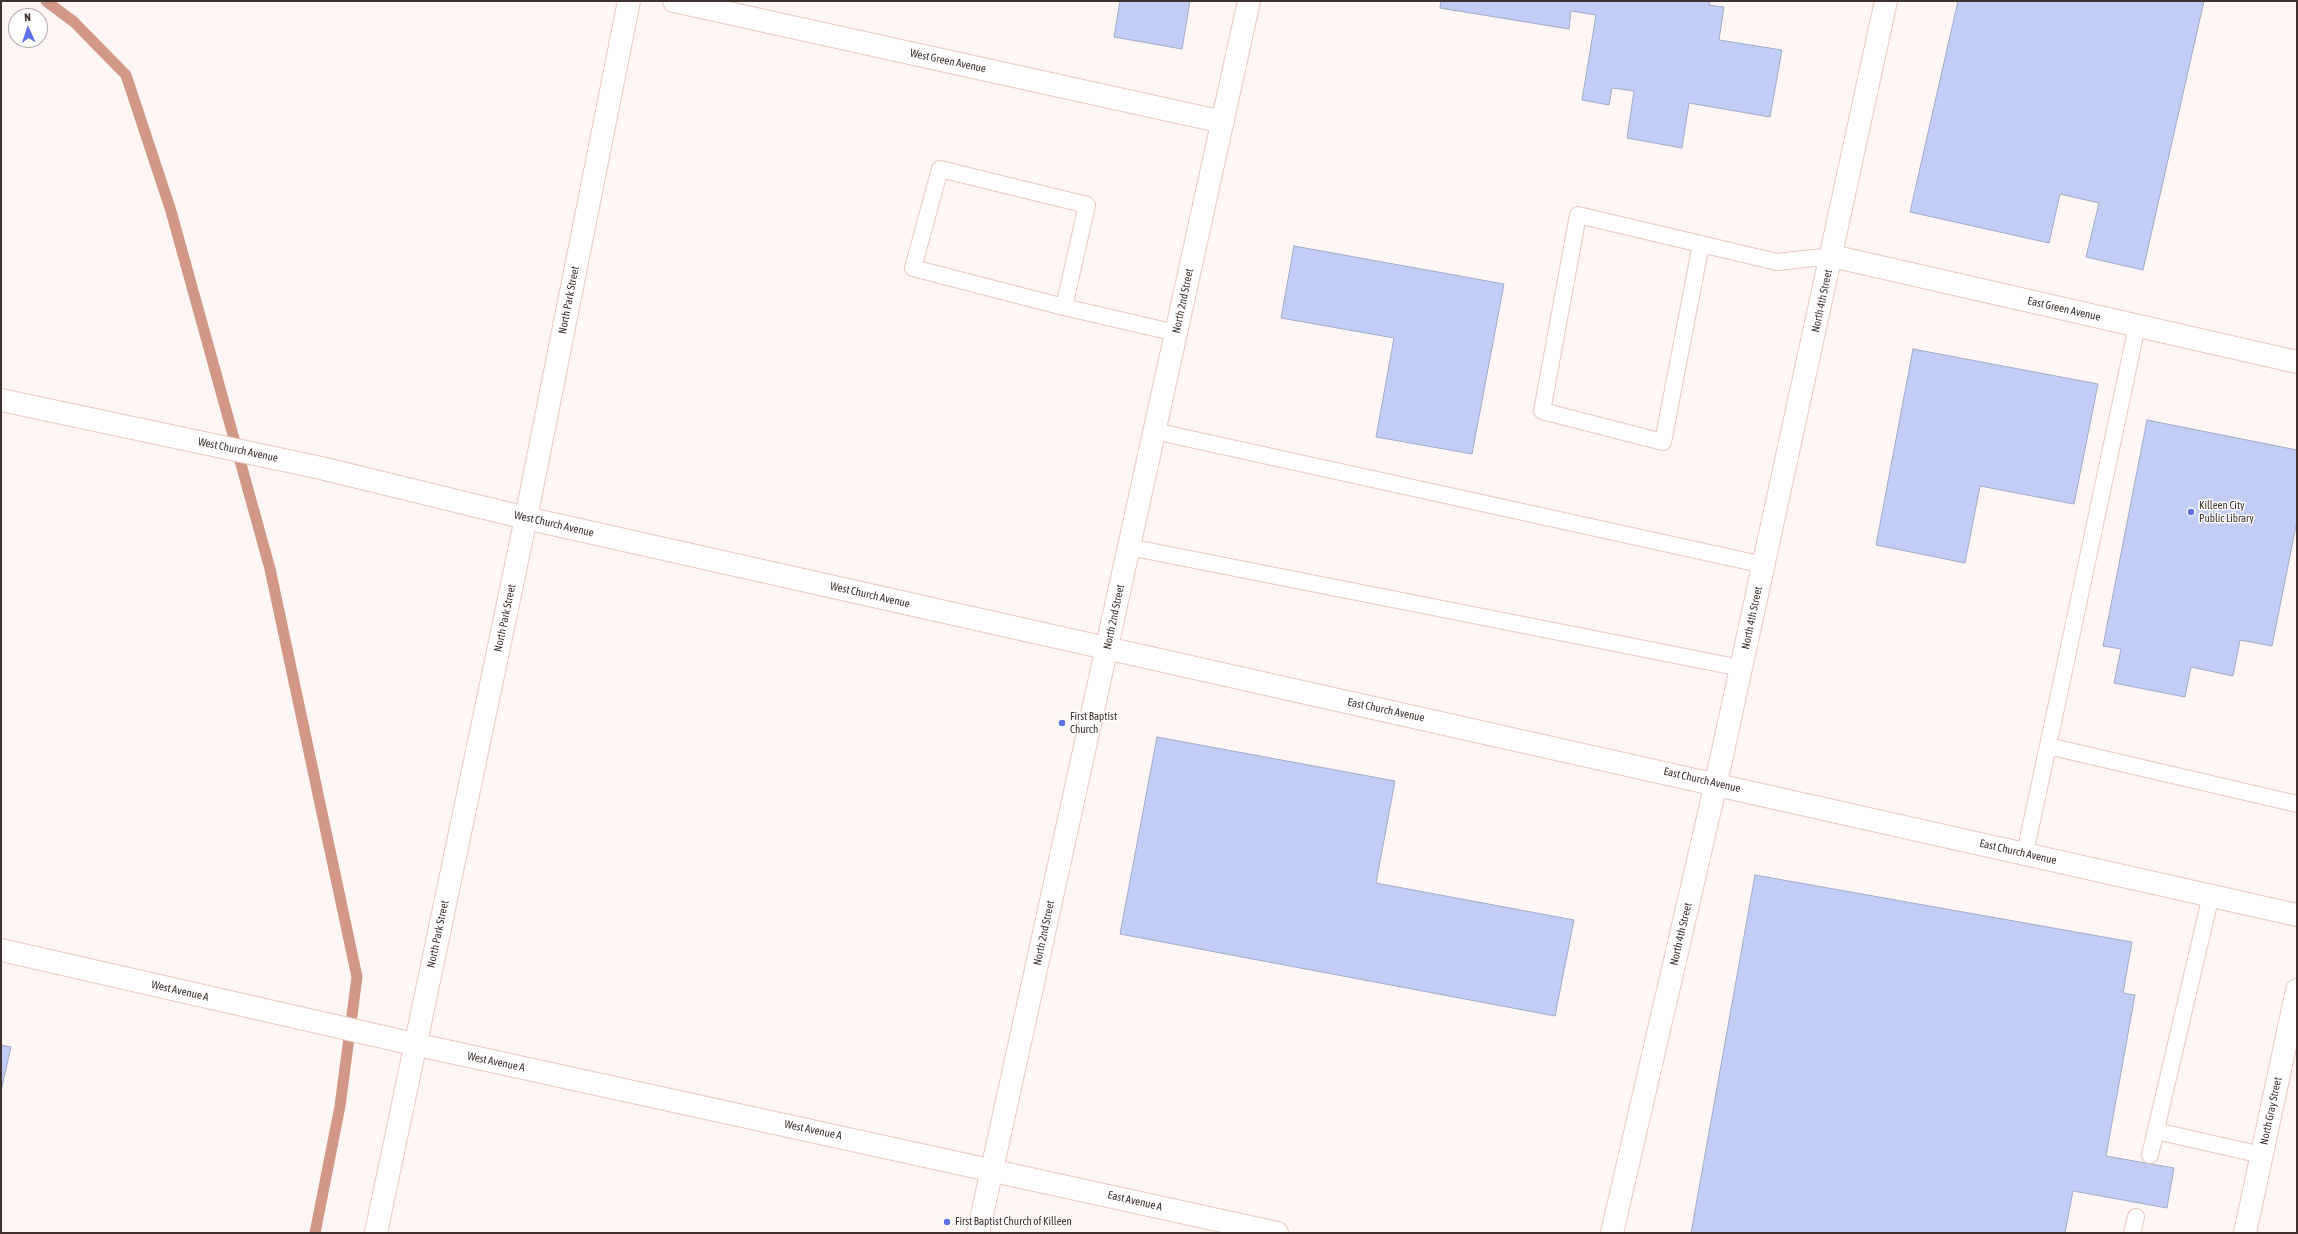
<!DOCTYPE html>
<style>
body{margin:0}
#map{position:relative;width:2298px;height:1234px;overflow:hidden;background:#fff7f6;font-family:"Asap Condensed",sans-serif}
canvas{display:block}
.frame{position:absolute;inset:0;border:2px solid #3e312d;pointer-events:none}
.north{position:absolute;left:8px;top:8px;width:40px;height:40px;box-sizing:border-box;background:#fff;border:1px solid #b2adab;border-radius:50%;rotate:357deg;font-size:11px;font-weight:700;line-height:16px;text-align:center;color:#3e312d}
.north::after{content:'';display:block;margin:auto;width:14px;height:18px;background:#5f70e8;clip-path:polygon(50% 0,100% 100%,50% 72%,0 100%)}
</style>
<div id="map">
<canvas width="2298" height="1234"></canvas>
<div class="frame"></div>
<div class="north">N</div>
</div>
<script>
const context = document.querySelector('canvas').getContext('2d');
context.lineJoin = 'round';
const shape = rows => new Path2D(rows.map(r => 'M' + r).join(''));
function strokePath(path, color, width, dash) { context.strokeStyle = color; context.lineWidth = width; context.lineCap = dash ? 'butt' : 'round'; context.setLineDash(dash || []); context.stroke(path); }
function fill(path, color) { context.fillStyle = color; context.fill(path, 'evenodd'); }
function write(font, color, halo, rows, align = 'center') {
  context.font = font + ' "Asap Condensed",sans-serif'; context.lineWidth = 3; context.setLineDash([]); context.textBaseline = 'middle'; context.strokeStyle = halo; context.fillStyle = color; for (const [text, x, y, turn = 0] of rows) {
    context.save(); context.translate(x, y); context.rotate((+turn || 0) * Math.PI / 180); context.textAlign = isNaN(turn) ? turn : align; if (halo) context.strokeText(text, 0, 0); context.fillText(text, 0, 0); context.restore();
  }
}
strokePath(shape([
 [46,1,74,22,126,75,171,211,270,569,357,977,340,1106,315,1233]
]), '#d39787', 11);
const building = shape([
 [1120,1,1190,1,1182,49,1114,37,1120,1],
 [1441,1,1710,1,1709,5,1724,7,1719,40,1782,50,1770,117,1689,103,1682,148,1627,138,1634,91,1612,88,1609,105,1582,100,1596,15,1571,11,1569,29,1440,8,1441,1],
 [1958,1,2204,1,2143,270,2086,257,2099,203,2060,194,2049,243,1910,212,1958,1],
 [1294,246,1504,284,1472,454,1376,437,1394,338,1281,318,1294,246],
 [1913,349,2098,384,2074,504,1980,486,1965,563,1876,545,1913,349],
 [2147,420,2297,450,2297,521,2272,646,2240,640,2233,676,2191,667,2185,697,2114,683,2121,649,2103,646,2147,420],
 [1157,737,1395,781,1376,883,1574,920,1555,1016,1120,934,1157,737],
 [1755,875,2132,942,2123,993,2135,995,2106,1156,2174,1168,2167,1208,2073,1191,2065,1233,1691,1233,1755,875],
 [1,1045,11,1047,1,1091,1,1045]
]);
fill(building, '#c1ccf7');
strokePath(building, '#a2aac5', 1);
const service = shape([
 [1701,244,1663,442,1542,411,1578,215,1777,262,1832,256],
 [1064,307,1087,205,940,169,913,268,1064,307,1176,333],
 [1154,431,1764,565],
 [1129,547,1741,668],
 [2048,746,2137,326],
 [2025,853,2048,746,2297,804],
 [2156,1131,2262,1155],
 [2150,1155,2211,895],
 [2132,1233,2136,1217]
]);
const minor = shape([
 [674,1,1223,122],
 [1832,256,2297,362],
 [1,400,321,468,526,518,2297,915],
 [1,950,414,1044,1277,1233],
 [376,1233,526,518,629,1],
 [1612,1233,1716,783,1886,1]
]);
const tertiary = shape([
 [978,1233,1249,1],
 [2245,1233,2297,990]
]);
strokePath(service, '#eac8bf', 18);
strokePath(minor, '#eac8bf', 24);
strokePath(tertiary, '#eac8bf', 24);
strokePath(service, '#fff', 16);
strokePath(minor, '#fff', 22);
strokePath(tertiary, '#fff', 22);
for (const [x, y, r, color] of [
 [2191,512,4,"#5f70e8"],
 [1062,723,4,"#5f70e8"],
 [947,1222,4,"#5f70e8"]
]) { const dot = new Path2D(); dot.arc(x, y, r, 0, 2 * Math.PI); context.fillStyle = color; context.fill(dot); strokePath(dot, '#fff', 1.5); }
write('11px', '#3e312d', '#fff', [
 ["West Green Avenue",948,61,12],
 ["North Park Street",569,300,-79],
 ["North 2nd Street",1183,301,-78],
 ["North 4th Street",1822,301,-78],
 ["East Green Avenue",2064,309,13],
 ["West Church Avenue",238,450,12],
 ["West Church Avenue",554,524,13],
 ["West Church Avenue",870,595,13],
 ["North 2nd Street",1114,617,-78],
 ["North Park Street",505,618,-78],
 ["North 4th Street",1752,618,-78],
 ["East Church Avenue",1386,710,12],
 ["East Church Avenue",1702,780,13],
 ["East Church Avenue",2018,852,13],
 ["North 2nd Street",1044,933,-78],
 ["North Park Street",438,934,-78],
 ["North 4th Street",1681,934,-77],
 ["West Avenue A",180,991,13],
 ["West Avenue A",496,1062,12],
 ["North Gray Street",2271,1111,-78],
 ["West Avenue A",813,1130,12],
 ["East Avenue A",1135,1201,13]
]);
write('11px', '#3e312d', '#fff', [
 ["Killeen City",2199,506],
 ["Public Library",2199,519],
 ["First Baptist",1070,717],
 ["Church",1070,730],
 ["First Baptist Church of Killeen",955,1222]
], 'left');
</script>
